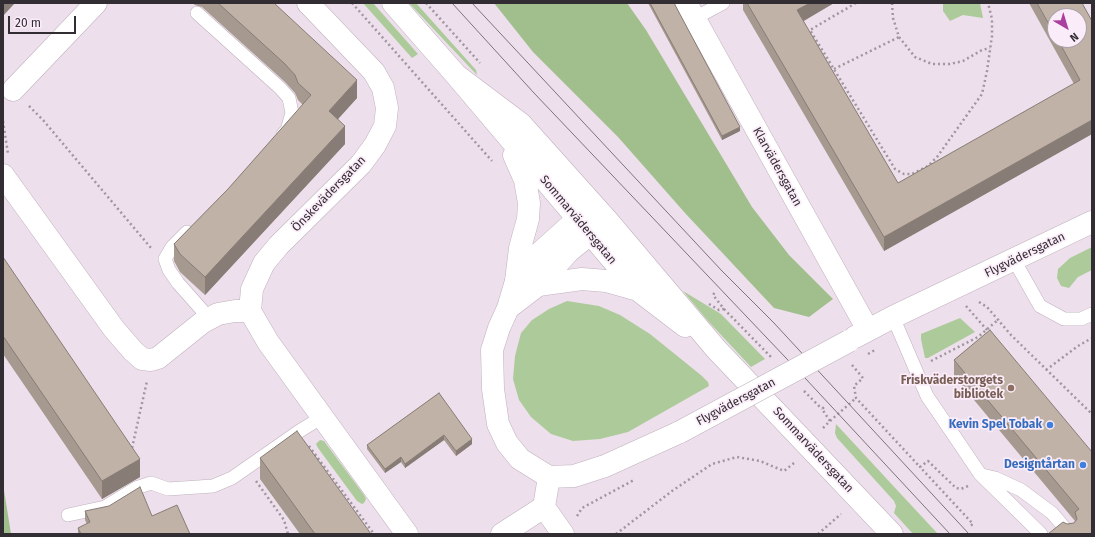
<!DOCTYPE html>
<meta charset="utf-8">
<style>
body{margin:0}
#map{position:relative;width:1095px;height:537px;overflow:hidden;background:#eddfeb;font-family:"Fira Sans",sans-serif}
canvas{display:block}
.frame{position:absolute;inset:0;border:4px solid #322d32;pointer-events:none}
.north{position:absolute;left:1047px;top:8px;width:40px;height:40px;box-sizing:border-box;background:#faecf8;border:1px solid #aaa0a9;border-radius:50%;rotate:142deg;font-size:11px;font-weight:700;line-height:16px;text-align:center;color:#322d32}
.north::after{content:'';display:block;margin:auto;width:14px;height:18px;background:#aa3f9f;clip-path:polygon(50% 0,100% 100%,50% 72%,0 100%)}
.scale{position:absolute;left:8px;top:16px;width:68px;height:18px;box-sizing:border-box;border:2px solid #322d32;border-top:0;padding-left:5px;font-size:12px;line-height:14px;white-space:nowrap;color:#322d32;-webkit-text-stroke:3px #faecf8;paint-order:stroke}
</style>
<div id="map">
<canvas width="1095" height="537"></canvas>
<div class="frame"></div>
<div class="north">N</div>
<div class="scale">20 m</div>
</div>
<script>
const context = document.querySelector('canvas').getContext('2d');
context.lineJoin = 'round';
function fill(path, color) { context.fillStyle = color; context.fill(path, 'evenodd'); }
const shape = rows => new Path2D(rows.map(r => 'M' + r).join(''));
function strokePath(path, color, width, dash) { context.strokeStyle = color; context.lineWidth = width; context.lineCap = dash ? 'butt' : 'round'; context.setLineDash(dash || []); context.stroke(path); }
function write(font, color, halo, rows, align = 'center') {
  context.font = font + ' "Fira Sans",sans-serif'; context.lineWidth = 3.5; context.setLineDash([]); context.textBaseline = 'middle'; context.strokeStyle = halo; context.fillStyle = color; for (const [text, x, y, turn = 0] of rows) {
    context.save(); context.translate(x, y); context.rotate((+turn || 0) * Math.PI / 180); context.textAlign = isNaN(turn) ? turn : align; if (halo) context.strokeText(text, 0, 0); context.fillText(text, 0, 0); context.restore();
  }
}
fill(shape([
 [363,3,373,3,418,54,412,58],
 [409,3,416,3,476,70,477,75],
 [943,3,980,3,983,18,963,15,950,21,943,11],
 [1092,247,1092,270,1078,277,1069,288,1061,286,1057,278,1058,269,1070,258],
 [683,291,721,314,765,359,751,367,708,321],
 [567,301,599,306,620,315,650,334,681,359,702,376,708,382,709,386,628,432,600,439,573,441,551,434,531,417,519,400,513,379,515,356,521,333,532,320,549,309],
 [960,318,975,332,928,358,925,358,921,339,921,334],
 [836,424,898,491,938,534,913,534,894,513,896,506,894,501,837,438,835,433],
 [320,440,324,441,364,495,366,499,364,503,362,504,357,501,318,448,316,444]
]), '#adcb9a');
fill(shape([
 [494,3,627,3,646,30,752,207,789,255,833,299,809,317,774,308,685,213,618,137,533,52],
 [3,484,11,534,3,534]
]), '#a1bf8d');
const lane = shape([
 [197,13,280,88,289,98,292,113,287,130,283,134],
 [695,18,723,3],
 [187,232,172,247,165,259,169,270,178,283,209,318],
 [1014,260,1040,306,1064,319,1081,319,1092,314],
 [893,317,927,396,955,437,980,474,1041,534],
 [982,475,995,478,1021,490,1052,513,1069,533],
 [68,515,105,507,136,488,151,483,168,489,213,486,232,478,298,432,322,417]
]);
const street = shape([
 [308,3,374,72,383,88,387,108,385,126,375,145,361,164,279,245,264,263,252,289,250,311,268,342,407,534],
 [686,3,868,330],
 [13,90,96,3],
 [3,175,114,329,133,351,142,359,151,360,158,358,203,322,218,314,235,311,250,311],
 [592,206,532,260,516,281,508,308,499,328,492,350,493,389,498,424,507,443,520,459,549,477,574,476,605,466,680,432],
 [508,308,538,285,569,251,605,222],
 [855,337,893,317,1092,222],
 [549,477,544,507,563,534],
 [502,534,544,507]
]);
const secondary = shape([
 [393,3,456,75,638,290,685,326],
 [456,75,521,124,607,220,716,349,892,534],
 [514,155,525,180,529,203,528,219,520,248,516,281],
 [538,285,582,279,606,281,638,290]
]);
strokePath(lane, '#bfb1bd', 14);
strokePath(street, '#bfb1bd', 23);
strokePath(secondary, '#bfb1bd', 23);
strokePath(shape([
 [352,3,492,161],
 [426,3,480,63],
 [856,3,810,30,895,169,904,174,912,174,928,166,937,157,982,94,987,71,992,36,992,19,988,3],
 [892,3,893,18,899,37,915,57,932,64,950,64,963,61,982,50,990,48],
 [834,69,899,37],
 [29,106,43,120,151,248],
 [3,121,8,154],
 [979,302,987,307,1011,335,1092,414],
 [709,304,719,310,724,309,713,295,715,292],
 [966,306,987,330],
 [724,309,771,357],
 [931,361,978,337,999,319],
 [852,365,863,378,854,386,856,398,920,467],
 [1046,370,1078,346,1092,338],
 [804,391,822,409],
 [830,421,856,398],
 [823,428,830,421,822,409,825,406],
 [309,446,374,534],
 [132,448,147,381],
 [256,481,284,520,288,534],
 [968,486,961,489,956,488,928,461,920,467,973,524,970,526],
 [577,516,582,508,634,480],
 [616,534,672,491,712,464,737,457,760,461,784,471,794,463],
 [818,534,841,514]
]), '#a0969f', 2.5, [2, 3]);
strokePath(lane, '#fff', 13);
strokePath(street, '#fff', 22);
strokePath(secondary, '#fff', 22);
strokePath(shape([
 [452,3,534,93,805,378,950,534],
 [472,3,722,271,774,323,969,534]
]), '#7c747c', 1);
const streetBridge = shape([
 [680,432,849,341]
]);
strokePath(streetBridge, '#bfb1bd', 23, []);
strokePath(shape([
 [868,354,875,350]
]), '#a0969f', 2.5, [2, 3]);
strokePath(streetBridge, '#fff', 22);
fill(shape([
 [192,3,274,3,357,98,338,119,345,144,205,295,180,272,174,261,174,244,228,189,303,105,298,100,295,93,285,82,202,7,195,5],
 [648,3,674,3,740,131,722,140],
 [743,3,834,3,803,21,898,183,1074,84,1029,3,1082,3,1092,21,1092,134,884,251,743,10],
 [1055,16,1079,40,1055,40],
 [3,257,140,477,102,499,3,354],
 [990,330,1092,534,1067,524,1074,523,1075,521,954,376,954,360],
 [439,393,472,444,456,456,444,440,405,468,401,462,385,473,367,449,367,445],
 [260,458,371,534,300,534,260,479],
 [85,511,152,516,190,534,78,534,78,528,87,524,85,520]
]), '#a69990');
fill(shape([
 [3,3,15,3,3,16],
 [810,3,834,3,797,25,797,10],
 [357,80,357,98,329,129,329,111],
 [1092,120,1092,134,884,251,884,237],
 [345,126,345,144,205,295,205,277],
 [740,127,740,131,722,140,722,136],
 [444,435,444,440,405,468,405,464],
 [472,439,472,444,456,456,456,451],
 [401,457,401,462,385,473,385,469],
 [140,459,140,477,102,499,102,481]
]), '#877d76');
const building = shape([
 [218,3,274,3,357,80,329,111,345,126,205,277,180,254,174,244,228,189,311,95,298,83,295,75,285,64,218,3],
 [650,3,674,3,740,127,722,136,650,3],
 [747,3,810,3,797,10,898,183,1080,80,1058,40,1079,40,1079,16,1055,16,1055,35,1037,3,1082,3,1092,21,1092,120,884,237,747,3],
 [3,257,140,459,102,481,3,336,3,257],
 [990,330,1092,452,1092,534,1048,534,1063,522,1067,524,1074,523,1077,519,1075,512,1079,509,954,360,990,330],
 [439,393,472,439,456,451,444,435,405,464,401,457,385,469,367,445,439,393],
 [297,431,371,534,315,534,260,458,297,431],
 [140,487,152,516,177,505,190,534,81,534,78,528,90,522,85,511,109,506,140,487]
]);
fill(building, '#c1b2a8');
strokePath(building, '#877d76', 1);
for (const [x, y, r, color] of [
 [1011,388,4,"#8d6e63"],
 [1050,425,4,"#3f7fe0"],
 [1083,465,4,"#3f7fe0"]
]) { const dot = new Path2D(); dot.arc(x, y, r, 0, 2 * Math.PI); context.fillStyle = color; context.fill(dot); strokePath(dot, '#faecf8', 1.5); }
write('12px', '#322d32', '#faecf8', [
 ["Klarvädersgatan",777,167,61],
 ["Önskevädersgatan",329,194,-46],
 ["Sommarvädersgatan",578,220,50],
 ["Flygvädersgatan",1025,255,-26],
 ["Flygvädersgatan",736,402,-28],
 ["Sommarvädersgatan",813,450,47]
]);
write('bold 12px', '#785e54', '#faecf8', [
 ["Friskväderstorgets",1003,381],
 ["bibliotek",1003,395]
], 'right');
write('bold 12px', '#366cbe', '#faecf8', [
 ["Kevin Spel Tobak",1042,425],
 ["Designtårtan",1075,465]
], 'right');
</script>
